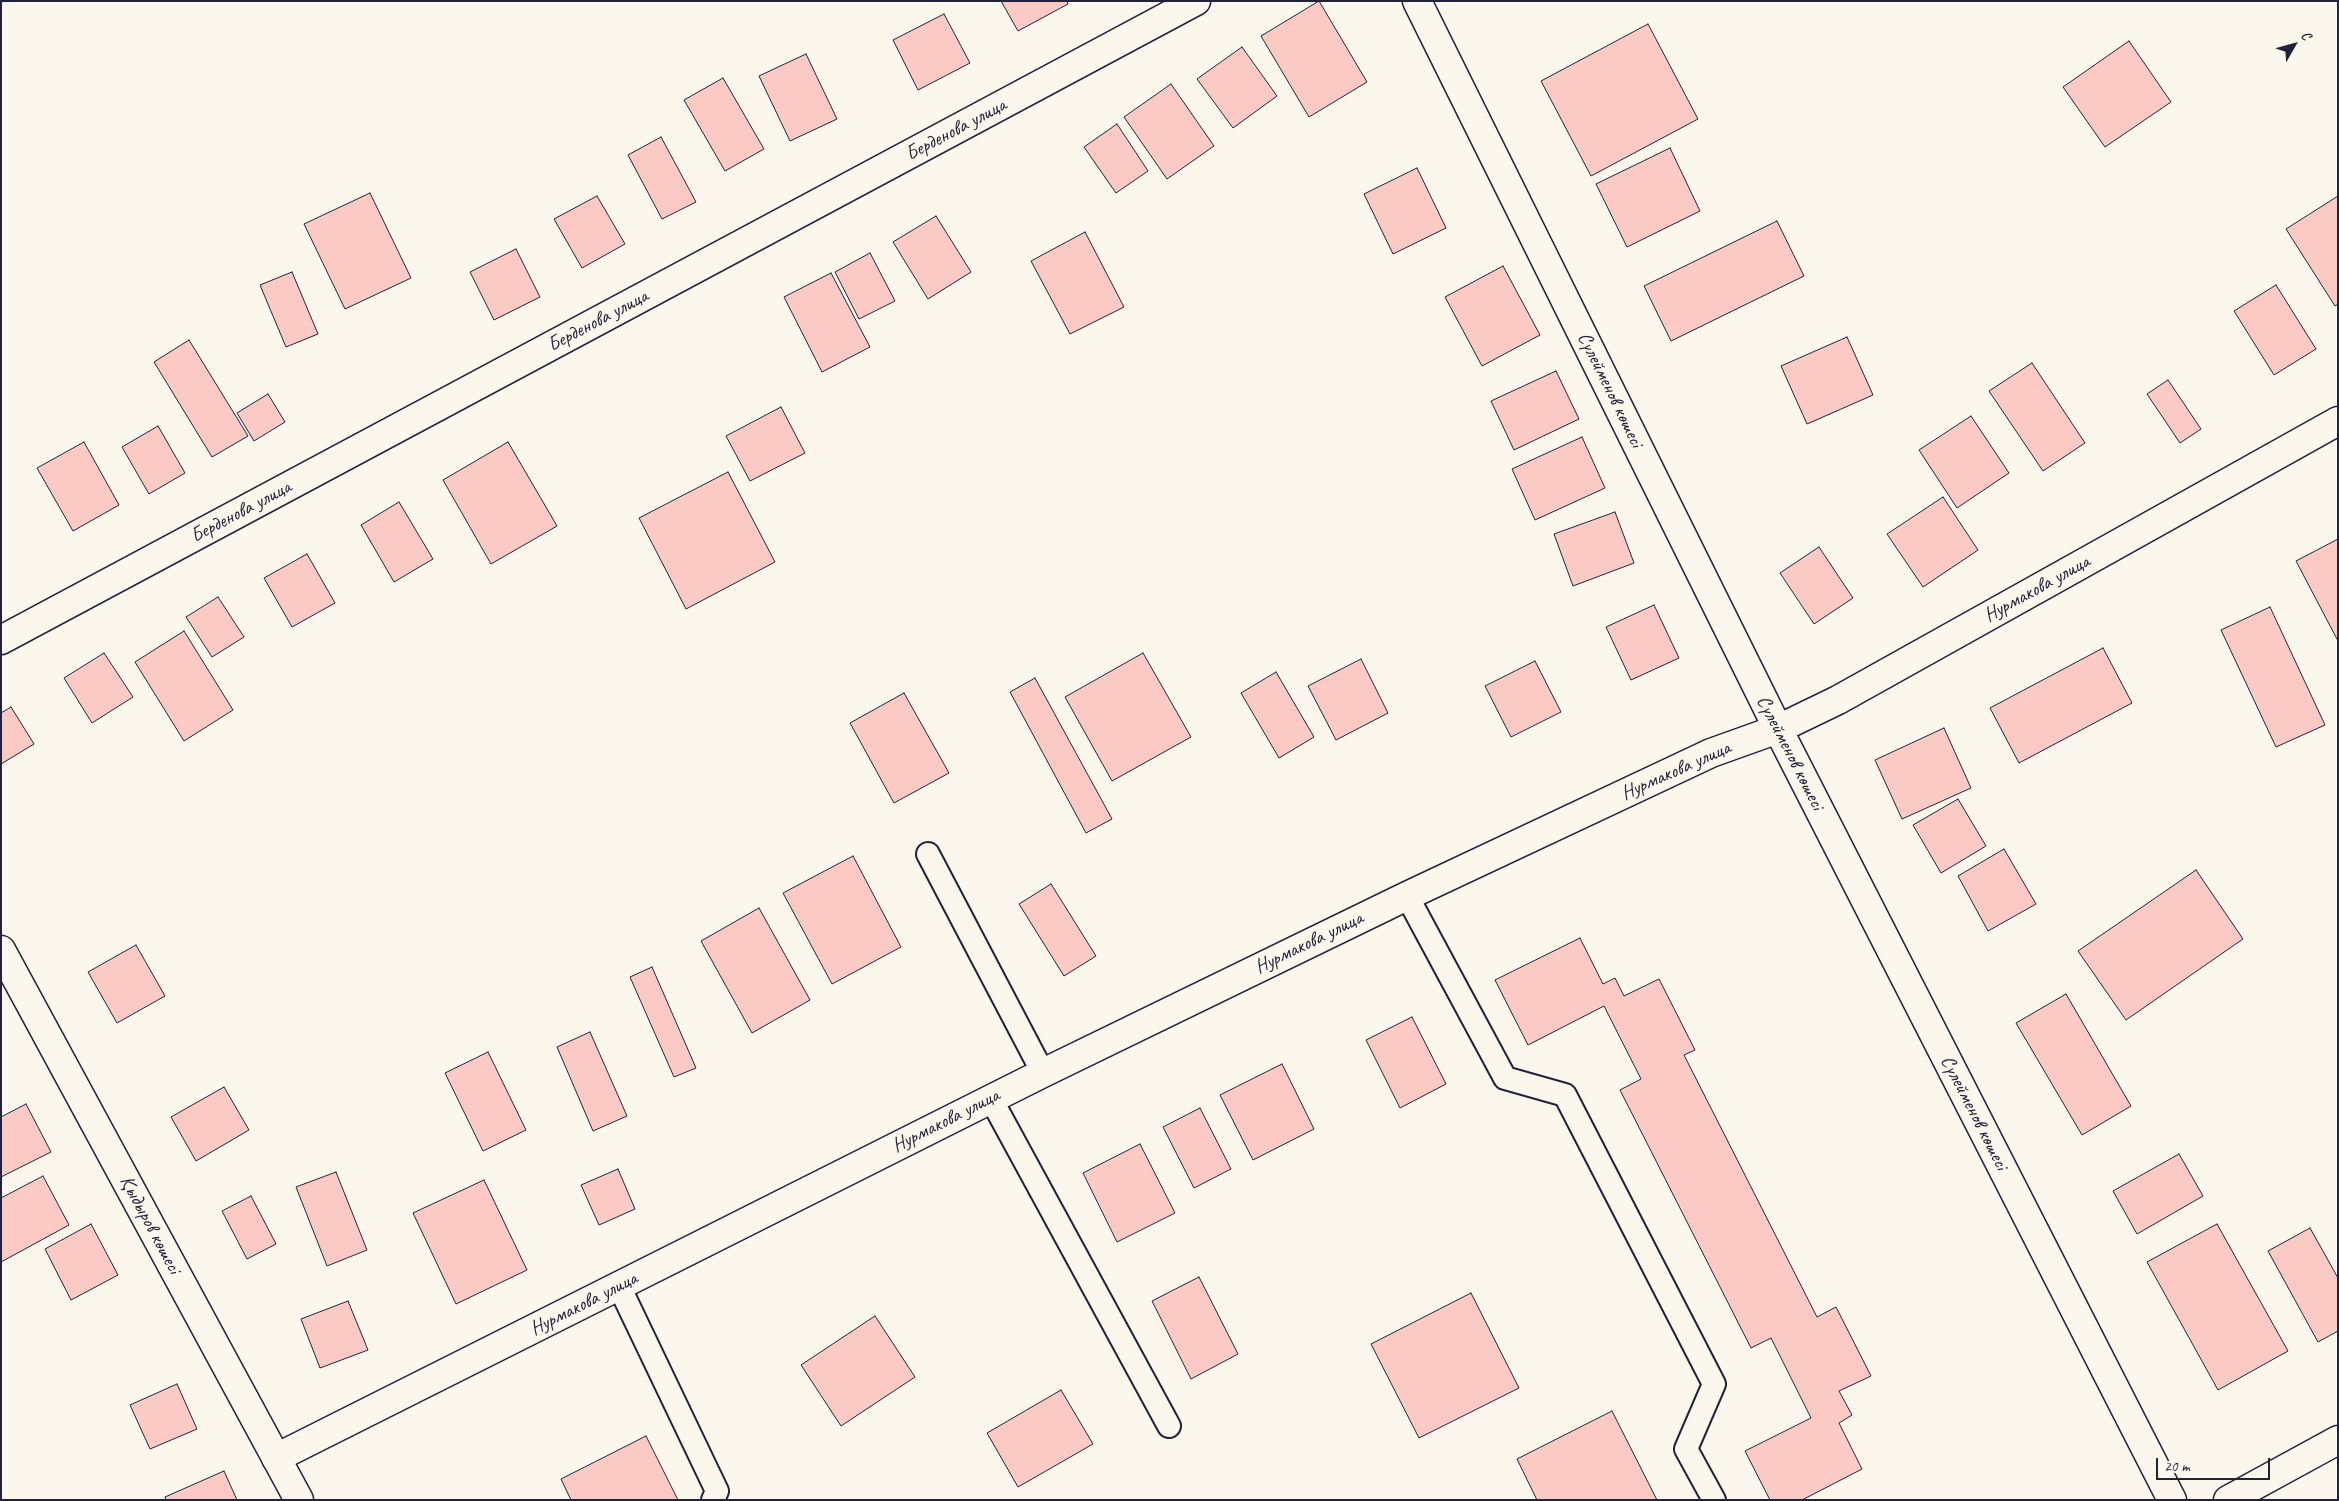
<!DOCTYPE html>
<meta charset="utf-8">
<style>
body{margin:0}
#map{position:relative;width:2339px;height:1501px;overflow:hidden;background:#fbf7ec;font-family:Caveat,sans-serif}
canvas{display:block}
.frame{position:absolute;inset:0;border:2px solid #22223b;pointer-events:none}
.north{position:absolute;left:2269px;top:20px;width:50px;height:50px;-webkit-text-stroke:4px #fbf7ec;paint-order:stroke;rotate:52deg;font-size:14px;font-weight:700;line-height:20px;text-align:center;color:#22223b}
.north::after{content:'';display:block;margin:auto;width:18px;height:22px;background:#22223b;clip-path:polygon(50% 0,100% 100%,50% 72%,0 100%)}
.scale{position:absolute;left:2156px;top:1458px;width:114px;height:22px;box-sizing:border-box;border:2px solid #22223b;border-top:0;padding-left:6px;font-size:15px;line-height:18px;white-space:nowrap;color:#22223b;-webkit-text-stroke:4px #fbf7ec;paint-order:stroke}
</style>
<div id="map">
<canvas width="2339" height="1501"></canvas>
<div class="frame"></div>
<div class="north">С</div>
<div class="scale">20 m</div>
</div>
<script>
const context = document.querySelector('canvas').getContext('2d');
context.lineJoin = 'round';
function fill(path, color) { context.fillStyle = color; context.fill(path, 'evenodd'); }
const shape = rows => new Path2D(rows.map(r => 'M' + r).join(''));
function strokePath(path, color, width, dash) { context.strokeStyle = color; context.lineWidth = width; context.lineCap = dash ? 'butt' : 'round'; context.setLineDash(dash || []); context.stroke(path); }
function write(font, color, halo, rows, align = 'center') {
  context.font = font + ' Caveat,sans-serif'; context.lineWidth = 4.5; context.setLineDash([]); context.textBaseline = 'middle'; context.strokeStyle = halo; context.fillStyle = color; for (const [text, x, y, turn = 0] of rows) {
    context.save(); context.translate(x, y); context.rotate((+turn || 0) * Math.PI / 180); context.textAlign = isNaN(turn) ? turn : align; if (halo) context.strokeText(text, 0, 0); context.fillText(text, 0, 0); context.restore();
  }
}
const building = shape([
 [1001,1,1067,1,1068,4,1018,31,1001,1],
 [1319,1,1367,82,1309,117,1261,36,1319,1],
 [944,14,970,63,918,90,893,40,944,14],
 [1648,24,1698,119,1591,176,1541,81,1648,24],
 [2129,41,2171,102,2105,147,2063,87,2129,41],
 [1242,47,1277,96,1233,128,1197,79,1242,47],
 [806,54,837,119,790,141,759,76,806,54],
 [723,78,764,149,725,171,684,100,723,78],
 [1171,84,1214,146,1167,179,1124,117,1171,84],
 [1117,124,1148,171,1116,193,1084,147,1117,124],
 [661,137,696,202,662,219,628,155,661,137],
 [1670,148,1700,211,1627,247,1596,184,1670,148],
 [1417,168,1446,228,1393,254,1364,194,1417,168],
 [370,193,411,278,345,309,304,224,370,193],
 [597,196,625,244,582,268,554,219,597,196],
 [2338,196,2338,304,2335,306,2286,229,2338,196],
 [936,216,971,272,928,299,893,242,936,216],
 [1777,221,1804,276,1671,341,1644,286,1777,221],
 [1085,232,1124,307,1070,334,1031,261,1085,232],
 [516,249,540,297,494,320,470,272,516,249],
 [870,253,895,301,859,319,835,272,870,253],
 [1503,266,1540,335,1482,366,1445,297,1503,266],
 [292,272,318,334,286,347,260,285,292,272],
 [831,273,870,347,822,372,784,297,831,273],
 [2276,285,2316,349,2274,375,2234,311,2276,285],
 [1847,337,1873,395,1807,424,1781,366,1847,337],
 [189,340,248,436,212,457,154,362,189,340],
 [2032,363,2085,443,2043,471,1989,391,2032,363],
 [1556,371,1579,419,1514,450,1491,401,1556,371],
 [2168,380,2201,429,2180,443,2147,394,2168,380],
 [268,394,285,422,254,441,237,413,268,394],
 [781,407,805,453,750,481,726,436,781,407],
 [1971,416,2009,473,1957,508,1919,450,1971,416],
 [158,426,185,473,149,494,122,447,158,426],
 [1582,437,1605,488,1535,520,1512,469,1582,437],
 [84,442,119,505,73,531,37,468,84,442],
 [508,442,557,526,491,564,443,480,508,442],
 [728,472,775,562,686,609,639,518,728,472],
 [1943,497,1978,550,1923,587,1887,534,1943,497],
 [399,502,433,559,394,582,361,525,399,502],
 [1615,512,1634,563,1573,586,1554,534,1615,512],
 [2338,539,2338,641,2296,561,2338,539],
 [1819,547,1853,598,1814,624,1780,573,1819,547],
 [307,554,335,603,292,627,264,578,307,554],
 [218,597,244,637,212,657,186,617,218,597],
 [1654,605,1679,658,1631,680,1606,627,1654,605],
 [2270,607,2325,725,2276,747,2221,630,2270,607],
 [184,631,233,710,184,741,135,662,184,631],
 [2103,648,2132,703,2019,763,1990,708,2103,648],
 [104,653,133,697,92,723,64,678,104,653],
 [1143,653,1191,737,1112,781,1065,697,1143,653],
 [1361,659,1388,713,1336,740,1308,686,1361,659],
 [1535,661,1561,712,1511,737,1485,686,1535,661],
 [1276,672,1314,737,1279,758,1241,693,1276,672],
 [1035,678,1112,819,1086,833,1010,692,1035,678],
 [904,693,949,773,894,803,850,723,904,693],
 [11,707,34,744,1,764,1,713,11,707],
 [1944,728,1971,788,1902,819,1875,760,1944,728],
 [1958,799,1986,846,1941,873,1913,825,1958,799],
 [2004,849,2036,904,1988,931,1958,876,2004,849],
 [853,856,901,947,832,984,783,893,853,856],
 [2196,870,2243,939,2126,1020,2078,951,2196,870],
 [1051,884,1096,956,1064,976,1019,904,1051,884],
 [759,908,810,1000,752,1033,701,941,759,908],
 [1580,938,1603,984,1615,978,1624,996,1659,979,1695,1050,1684,1055,1817,1317,1836,1307,1871,1376,1839,1391,1852,1415,1839,1423,1862,1469,1802,1500,1770,1500,1745,1451,1811,1418,1771,1338,1751,1348,1620,1090,1641,1079,1604,1006,1528,1045,1495,980,1580,938],
 [136,945,165,996,117,1023,88,972,136,945],
 [652,967,696,1068,674,1077,630,977,652,967],
 [2066,994,2131,1106,2082,1135,2016,1023,2066,994],
 [1412,1017,1446,1084,1400,1108,1366,1040,1412,1017],
 [590,1032,627,1116,593,1131,557,1047,590,1032],
 [488,1052,526,1130,483,1151,445,1073,488,1052],
 [1282,1064,1314,1129,1253,1160,1220,1095,1282,1064],
 [224,1087,249,1130,196,1161,171,1117,224,1087],
 [26,1104,51,1152,1,1177,1,1117,26,1104],
 [1200,1108,1231,1169,1194,1188,1163,1127,1200,1108],
 [1140,1144,1175,1213,1117,1242,1083,1173,1140,1144],
 [2179,1154,2203,1196,2137,1234,2113,1191,2179,1154],
 [618,1169,635,1209,599,1225,581,1185,618,1169],
 [336,1172,367,1250,327,1266,296,1187,336,1172],
 [43,1176,69,1225,1,1262,1,1198,43,1176],
 [484,1180,527,1270,456,1304,413,1213,484,1180],
 [251,1196,276,1244,247,1259,222,1211,251,1196],
 [91,1224,118,1275,71,1300,45,1249,91,1224],
 [2217,1224,2288,1351,2218,1390,2147,1262,2217,1224],
 [2310,1228,2338,1278,2338,1331,2318,1342,2268,1251,2310,1228],
 [1199,1277,1238,1354,1191,1379,1152,1301,1199,1277],
 [1471,1293,1519,1388,1419,1438,1371,1344,1471,1293],
 [348,1301,368,1350,320,1368,301,1319,348,1301],
 [875,1316,915,1377,841,1426,801,1365,875,1316],
 [177,1384,197,1429,150,1449,130,1405,177,1384],
 [1061,1390,1093,1444,1018,1487,987,1433,1061,1390],
 [1612,1411,1657,1500,1537,1500,1517,1459,1612,1411],
 [646,1436,678,1500,571,1500,561,1479,646,1436],
 [224,1471,237,1500,166,1500,165,1497,224,1471]
]);
fill(building, '#fbcac4');
strokePath(building, '#22223b', 1);
const lane = shape([
 [928,854,1043,1073],
 [1407,896,1505,1078,1565,1095,1714,1384,1686,1449,1714,1500],
 [991,1099,1169,1426],
 [619,1286,717,1491,713,1500]
]);
const street = shape([
 [1,640,1196,1],
 [276,1458,1043,1073,1407,896,1711,753,1778,729]
]);
const secondary = shape([
 [1417,1,1778,729,2172,1500],
 [1778,729,1838,700,2338,421],
 [1,950,299,1500],
 [2228,1500,2338,1440]
]);
strokePath(lane, '#22223b', 26);
strokePath(street, '#22223b', 31);
strokePath(secondary, '#22223b', 31);
strokePath(lane, '#fbf7ec', 22);
strokePath(street, '#fbf7ec', 28);
strokePath(secondary, '#fbf7ec', 28);
write('20px', '#22223b', '#fbf7ec', [
 ["Берденова улица",956,130,-28],
 ["Берденова улица",598,321,-28],
 ["Сүлейменов көшесі",1610,390,64],
 ["Берденова улица",241,512,-28],
 ["Нурмакова улица",2037,589,-29],
 ["Сүлейменов көшесі",1790,753,63],
 ["Нурмакова улица",1676,771,-24],
 ["Нурмакова улица",1309,943,-26],
 ["Сүлейменов көшесі",1974,1113,63],
 ["Нурмакова улица",946,1121,-27],
 ["Қыдыров көшесі",150,1225,62],
 ["Нурмакова улица",584,1304,-27]
]);
</script>
